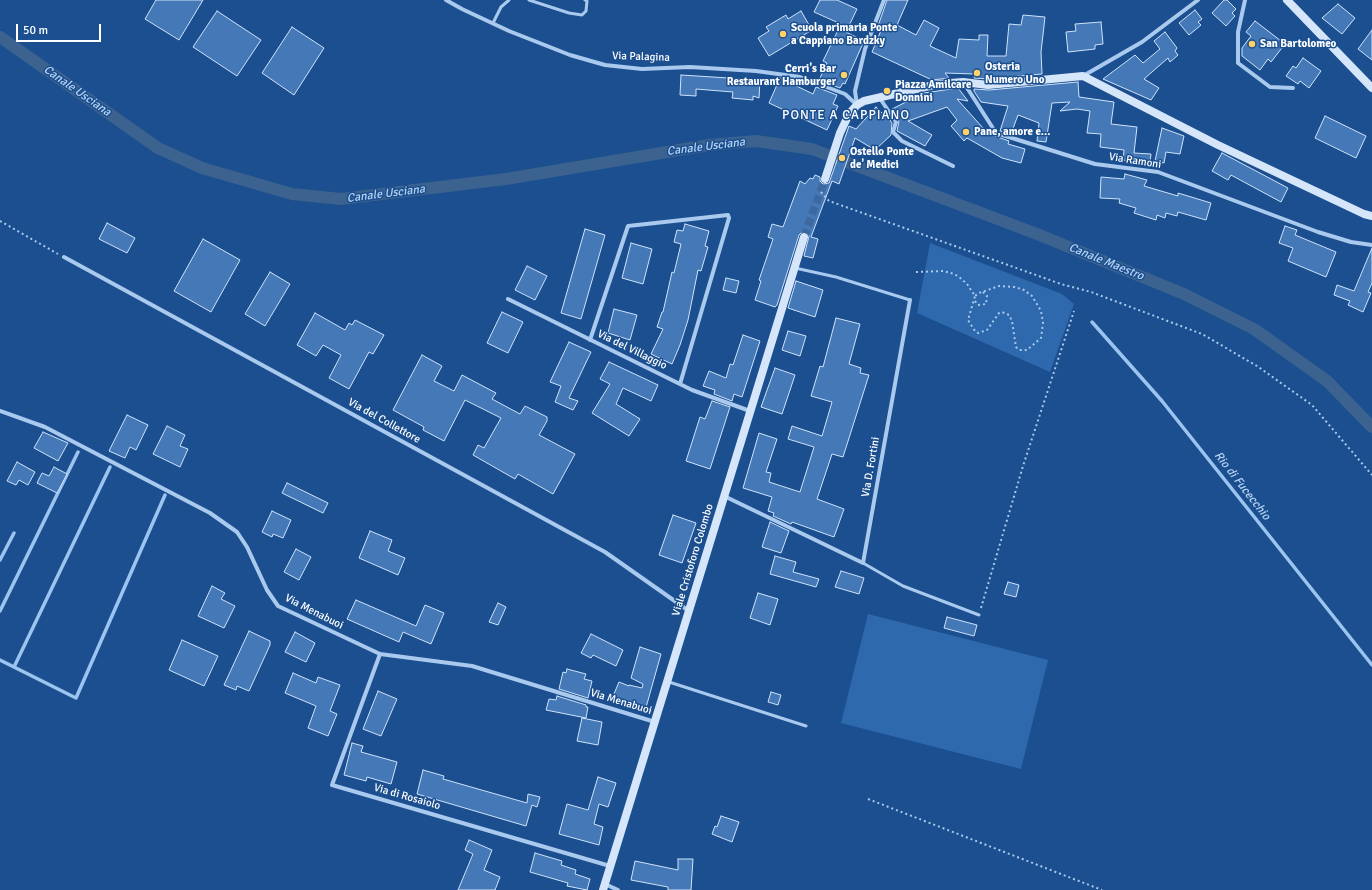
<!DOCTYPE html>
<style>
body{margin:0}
#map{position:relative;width:1372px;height:890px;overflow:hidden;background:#1b4f8f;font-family:Signika,sans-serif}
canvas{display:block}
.scale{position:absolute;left:16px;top:24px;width:85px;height:18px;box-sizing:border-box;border:2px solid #fff;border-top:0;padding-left:5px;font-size:12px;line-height:14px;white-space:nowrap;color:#fff;-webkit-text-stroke:3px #1b4f8f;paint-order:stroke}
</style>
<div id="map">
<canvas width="1372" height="890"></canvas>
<div class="scale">50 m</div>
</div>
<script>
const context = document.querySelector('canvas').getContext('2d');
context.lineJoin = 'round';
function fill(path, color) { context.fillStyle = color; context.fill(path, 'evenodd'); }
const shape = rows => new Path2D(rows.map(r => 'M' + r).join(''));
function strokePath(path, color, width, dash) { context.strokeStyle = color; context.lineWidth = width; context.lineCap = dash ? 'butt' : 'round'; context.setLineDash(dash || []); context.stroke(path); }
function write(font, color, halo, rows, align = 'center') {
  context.font = font + ' Signika,sans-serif'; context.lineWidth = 3; context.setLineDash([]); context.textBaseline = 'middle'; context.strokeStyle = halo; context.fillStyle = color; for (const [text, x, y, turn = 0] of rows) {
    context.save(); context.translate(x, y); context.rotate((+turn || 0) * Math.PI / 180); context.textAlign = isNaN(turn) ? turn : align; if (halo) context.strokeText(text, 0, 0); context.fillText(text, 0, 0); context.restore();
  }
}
fill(shape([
 [930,243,1062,294,1074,304,1050,372,917,313],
 [868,614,1048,660,1021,769,841,723]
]), '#2e69ad');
strokePath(shape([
 [1092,322,1162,401,1372,665],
 [0,560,14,533],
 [0,611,78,452],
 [0,660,76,698,165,495],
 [14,667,110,467]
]), '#9cc4f0', 3.5);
strokePath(shape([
 [0,37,158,148,202,168,292,194,341,199,506,179,709,145,756,141,812,149,1037,234,1184,294,1254,329,1327,381,1372,427]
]), '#3c6290', 12);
const building = shape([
 [156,0,203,0,179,40,145,19,156,0],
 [820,0,837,0,857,9,846,32,864,41,845,84,843,83,840,88,819,80,827,63,823,61,841,24,814,12,820,0],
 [887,0,908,0,897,25,916,35,924,20,939,28,930,46,956,58,959,39,979,40,979,35,988,35,987,56,1006,56,1009,24,1021,25,1023,15,1045,17,1041,52,1042,74,988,79,974,78,975,74,945,73,949,78,932,80,872,52,882,28,878,26,887,0],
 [1224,0,1227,0,1236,9,1232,13,1235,16,1226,26,1212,13,1224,0],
 [1338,4,1355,18,1342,34,1322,18,1338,4],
 [1195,10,1202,19,1198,22,1201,25,1189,35,1179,23,1195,10],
 [217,11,261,40,237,76,193,47,217,11],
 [801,11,812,30,769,56,758,38,769,31,766,27,786,15,788,19,801,11],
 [1255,21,1285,44,1271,62,1268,59,1260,70,1242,56,1242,48,1251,36,1246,32,1255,21],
 [1101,22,1103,44,1095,45,1095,49,1068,52,1066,32,1076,31,1075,24,1101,22],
 [292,27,324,48,294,95,262,73,292,27],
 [1372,30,1372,60,1358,49,1372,30],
 [1165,32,1177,48,1175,51,1178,55,1170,62,1168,58,1144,79,1159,88,1151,100,1103,79,1135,55,1143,63,1160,49,1154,41,1165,32],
 [1303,58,1321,71,1309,88,1300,81,1298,84,1286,76,1293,66,1296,68,1303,58],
 [681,75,760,80,759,98,753,96,753,100,732,98,733,92,696,89,696,96,680,95,681,75],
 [780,78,813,94,816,87,837,95,833,104,838,106,827,130,769,103,780,78],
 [1078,82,1079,97,1114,102,1111,124,1137,127,1134,153,1151,154,1150,163,1123,160,1124,150,1100,147,1101,134,1087,133,1090,111,1077,109,1060,111,1070,102,1052,103,1046,142,1037,141,1039,123,1018,115,1011,134,1000,131,1008,106,981,102,974,91,974,89,989,90,1078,82],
 [958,88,968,101,957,99,983,128,995,136,1009,141,1008,144,1025,149,1021,163,1002,158,967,138,964,141,951,126,957,120,947,107,908,121,932,135,925,146,897,131,899,121,892,109,924,93,958,88],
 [876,107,883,114,885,113,892,123,891,135,875,150,855,138,839,184,832,181,811,237,818,239,813,258,804,256,809,236,808,233,802,232,799,235,777,305,775,307,755,300,761,281,759,280,773,239,768,237,772,224,783,227,800,181,805,184,810,178,813,179,815,175,820,177,820,181,823,184,829,183,849,126,856,129,876,107],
 [1325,116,1366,136,1356,158,1315,138,1325,116],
 [1162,128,1184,136,1180,154,1166,152,1164,163,1155,161,1162,128],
 [1222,153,1288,188,1281,202,1231,175,1228,180,1212,171,1222,153],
 [1125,174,1147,180,1144,186,1178,196,1178,193,1211,203,1206,220,1178,212,1177,216,1166,213,1165,218,1157,215,1156,220,1134,213,1136,208,1119,203,1120,199,1100,198,1101,177,1124,179,1125,174],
 [107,223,135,238,127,253,99,239,107,223],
 [685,224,709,231,705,246,708,247,701,271,698,270,688,320,680,345,672,364,651,354,663,329,657,327,662,312,663,312,672,272,674,273,681,244,674,242,677,230,683,231,685,224],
 [1285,226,1297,230,1295,235,1336,252,1326,277,1288,261,1293,248,1279,243,1285,226],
 [585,229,605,235,581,319,561,313,585,229],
 [203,239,240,260,211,312,174,291,203,239],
 [631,243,652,249,643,284,622,278,631,243],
 [1372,248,1372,283,1368,292,1371,293,1363,312,1348,305,1350,301,1334,295,1337,285,1354,291,1372,248],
 [527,266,547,276,535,300,515,290,527,266],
 [270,272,290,284,265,326,245,314,270,272],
 [726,278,739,281,736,293,723,290,726,278],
 [796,281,823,290,815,317,788,308,796,281],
 [614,309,637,315,630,340,608,333,614,309],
 [502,312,523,322,508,353,487,343,502,312],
 [315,313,345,330,349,323,352,325,355,320,384,335,373,354,369,352,349,389,329,378,341,355,323,345,316,356,297,345,315,313],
 [836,318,860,324,849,364,861,368,860,373,869,375,843,457,832,454,817,499,844,509,834,537,792,522,791,524,773,516,774,513,768,511,772,497,743,488,759,433,777,439,766,472,771,473,769,482,800,492,814,447,788,439,792,426,822,436,832,402,811,396,820,366,823,367,836,318],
 [788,331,806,336,800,356,782,350,788,331],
 [743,335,760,341,742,397,734,394,732,401,714,394,715,390,703,386,709,371,726,378,730,364,733,365,743,335],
 [569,342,591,352,569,398,578,401,573,410,555,402,561,386,550,382,569,342],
 [422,355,442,366,434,381,454,391,462,375,496,393,492,399,520,414,525,406,547,417,547,421,539,435,575,454,553,494,518,474,515,479,473,455,478,445,484,448,501,418,465,400,444,441,423,430,424,427,393,410,422,355],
 [609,362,658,385,651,401,623,388,616,404,640,419,629,436,592,413,610,384,600,379,609,362],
 [775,368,795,375,782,414,761,407,775,368],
 [712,401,730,407,710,469,686,461,700,417,705,419,712,401],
 [127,415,148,425,136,450,130,447,125,458,109,451,127,415],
 [167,426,185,435,180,446,188,449,180,467,153,454,167,426],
 [43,432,68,443,58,461,34,448,43,432],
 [17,462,35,472,28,485,19,480,16,485,7,481,17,462],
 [54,467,67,474,57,493,37,483,42,473,49,476,54,467],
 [287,483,328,503,323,513,282,493,287,483],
 [272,511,291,520,283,538,273,534,272,537,262,532,272,511],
 [673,515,696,523,682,563,659,555,673,515],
 [770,522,789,531,781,553,762,547,770,522],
 [370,531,392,540,388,551,405,558,398,575,359,558,370,531],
 [296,549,311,557,299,580,284,572,296,549],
 [775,556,796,562,793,572,819,579,816,587,770,574,775,556],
 [841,571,864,578,859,594,835,587,841,571],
 [1008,582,1019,585,1016,597,1004,594,1008,582],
 [212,586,225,593,221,599,235,606,224,628,198,616,212,586],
 [758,593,778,599,770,625,750,618,758,593],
 [356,600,416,626,425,605,444,613,431,644,403,632,399,642,347,619,356,600],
 [498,603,506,607,498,625,489,622,498,603],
 [947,617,977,625,974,636,944,628,947,617],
 [249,631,270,641,270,645,249,691,237,686,236,690,224,685,249,631],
 [295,632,315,643,306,662,285,652,295,632],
 [591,634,623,650,616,666,593,655,591,658,581,653,591,634],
 [182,640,218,656,204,686,169,670,182,640],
 [640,647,661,654,645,711,611,701,619,682,629,686,629,685,642,688,643,684,631,678,640,647],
 [567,669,586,674,584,679,592,681,588,698,559,689,563,672,566,673,567,669],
 [293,673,316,683,318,677,340,685,330,711,337,714,328,736,308,728,316,706,285,693,293,673],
 [378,691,397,699,381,736,363,729,378,691],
 [771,692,781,695,778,705,768,702,771,692],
 [557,696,586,705,586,707,588,707,586,718,546,710,549,699,556,700,557,696],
 [582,718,602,722,598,745,577,741,582,718],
 [352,743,363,746,361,752,397,762,391,784,367,777,366,781,344,775,352,743],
 [423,770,444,776,443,779,527,803,528,794,540,797,537,807,532,805,526,826,417,794,423,770],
 [598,777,616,783,608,807,599,804,594,824,603,827,599,845,559,834,567,804,588,810,598,777],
 [721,816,739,822,732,842,712,834,715,826,717,827,721,816],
 [469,840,492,850,484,870,500,877,495,890,458,890,473,854,465,850,469,840],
 [535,853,562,861,561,865,576,870,575,874,590,879,587,890,567,886,568,883,530,872,535,853],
 [678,859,693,859,691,890,668,890,668,887,631,880,635,861,678,870,678,859]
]);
fill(building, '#4478b7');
strokePath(building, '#cfe3fa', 1);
strokePath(shape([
 [804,237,825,179]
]), '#3d69a0', 8, [8, 4]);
strokePath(shape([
 [821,192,829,201,1061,284,1091,292,1202,334,1257,366,1312,405,1372,475],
 [0,221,58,254],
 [916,272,943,271,951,273,958,276,967,284,975,296,968,320,975,331,978,333,987,330,999,313,1002,312,1009,315,1012,321,1016,347,1019,350,1027,350,1041,338,1043,323,1041,311,1032,296,1024,290,1015,287,999,286,979,293,975,296],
 [975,301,978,305,986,304,987,296,983,292],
 [981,608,1023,466,1074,311],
 [868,799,1102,890]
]), '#a9c9ee', 2, [2, 3]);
strokePath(shape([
 [529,0,569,13,582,15,586,11,587,1,585,0],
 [493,23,501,7,509,0],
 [795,268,836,277,910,300],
 [863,563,903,586,979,615],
 [669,682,806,726]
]), '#a9c9ee', 3);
strokePath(shape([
 [446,0,462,9,509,31,570,55,605,65,642,69,690,67,756,71,800,77,845,94,857,105],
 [1245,0,1238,32,1238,63,1270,87,1293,88],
 [1083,76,1142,42,1198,0],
 [964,83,996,133,1095,164,1158,172,1318,232,1351,242,1372,245],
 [879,97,896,122,893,132,902,141,953,166],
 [857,105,855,91,865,49,884,0],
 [64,257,605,552,689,611],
 [508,299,692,390,750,411],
 [590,340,628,226,728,215,729,218,680,384],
 [0,411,45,427,210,513,237,532,247,547,267,590,278,606,380,654,472,666,655,722],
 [724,496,863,563,910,300],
 [380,654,332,785,610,866],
 [605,884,618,890]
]), '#a9c9ee', 4);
strokePath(shape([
 [1287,0,1372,88],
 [825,179,840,133,849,114,857,105,864,101,938,84,963,82,988,85,1083,76,1218,145,1364,214,1372,216],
 [603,890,804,237]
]), '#d6e6fa', 8);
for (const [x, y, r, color] of [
 [783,34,4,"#ffd166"],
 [1252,44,4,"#ffd166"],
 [977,73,4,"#ffd166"],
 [844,75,4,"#ffd166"],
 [887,91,4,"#ffd166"],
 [966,132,4,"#ffd166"],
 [842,158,4,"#ffd166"]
]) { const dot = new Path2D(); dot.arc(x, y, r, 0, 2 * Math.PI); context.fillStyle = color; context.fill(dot); strokePath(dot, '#1b4f8f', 1.5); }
write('bold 11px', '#fff', '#1b4f8f', [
 ["Scuola primaria Ponte",791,28],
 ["a Cappiano Bardzky",791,41],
 ["San Bartolomeo",1260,44],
 ["Osteria",985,67],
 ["Numero Uno",985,80],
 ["Cerri's Bar",836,69,"right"],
 ["Restaurant Hamburger",836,82,"right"],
 ["Piazza Amilcare",895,85],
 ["Donnini",895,98],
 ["Pane, amore e...",974,132],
 ["Ostello Ponte",850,152],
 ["de' Medici",850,165]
], 'left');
write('11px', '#fff', '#1b4f8f', [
 ["Via Palagina",641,57,2],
 ["Via Ramoni",1135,161,9],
 ["Via del Villaggio",632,350,26],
 ["Via del Collettore",384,421,29],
 ["Via D. Fortini",871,467,-80],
 ["Viale Cristoforo Colombo",693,560,-73],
 ["Via Menabuoi",314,612,27],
 ["Via Menabuoi",621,702,17],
 ["Via di Rosaiolo",407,797,16]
]);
write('italic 12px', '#b5d3f5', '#1b4f8f', [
 ["Canale Usciana",77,91,35],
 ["Canale Usciana",706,147,-7],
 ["Canale Usciana",386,194,-7],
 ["Canale Maestro",1106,262,22],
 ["Rio di Fucecchio",1242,486,52]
]);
context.letterSpacing = '1px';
write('13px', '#fff', '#1b4f8f', [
 ["PONTE A CAPPIANO",846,116]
]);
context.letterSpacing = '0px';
</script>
